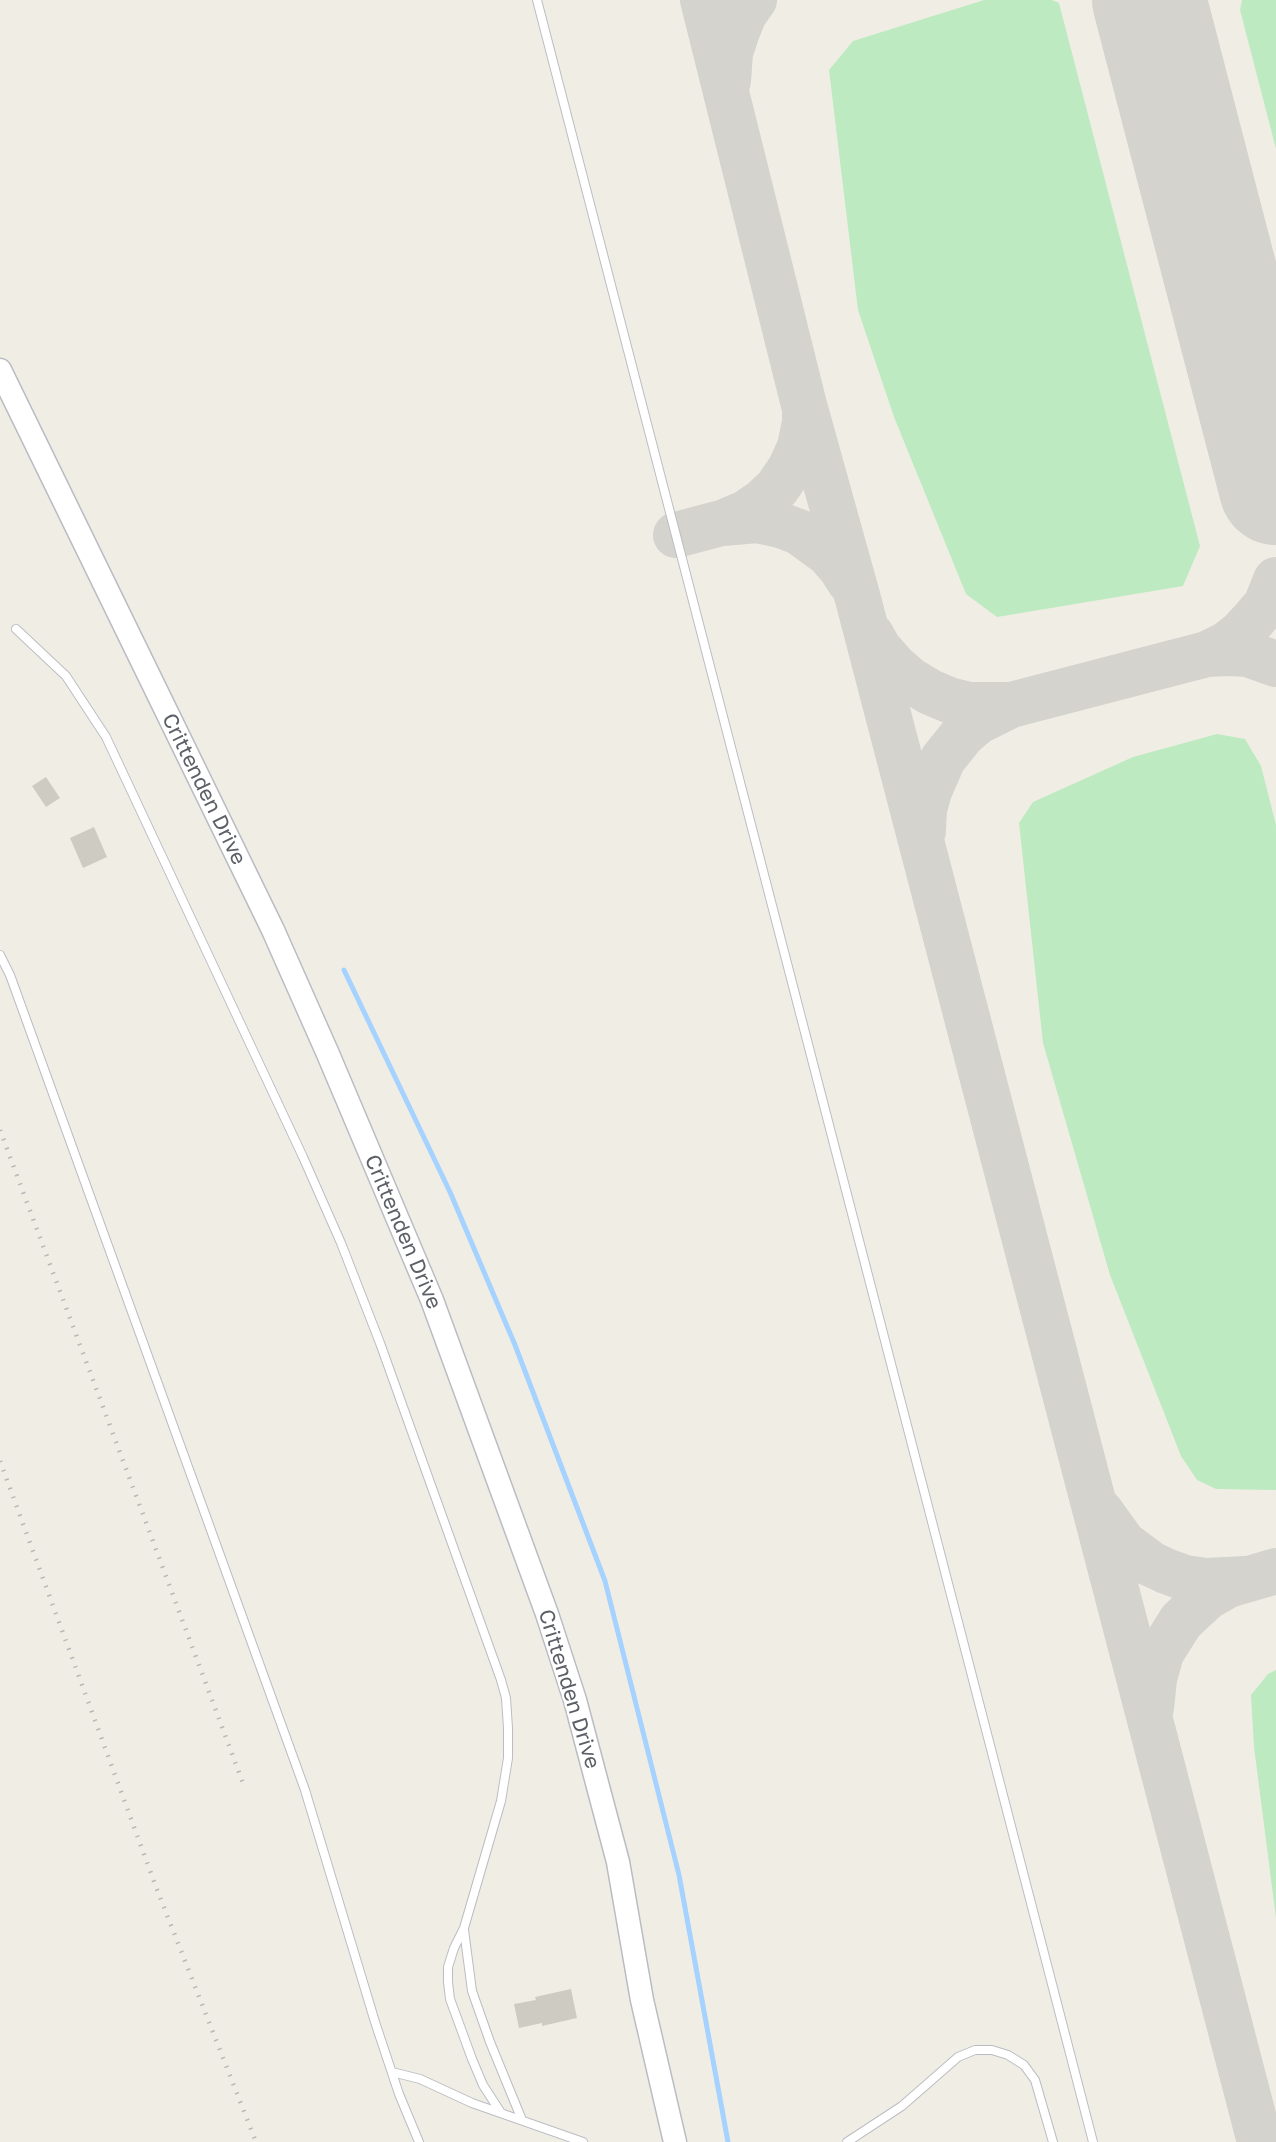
<!DOCTYPE html>
<style>
body{margin:0}
canvas{display:block;background:#f0eee4}
</style>
<canvas width="1276" height="2142"></canvas>
<script>
const ctx = document.querySelector('canvas').getContext('2d');
ctx.lineJoin = 'round';
function fillPath(path, color) {
  ctx.fillStyle = color;
  ctx.fill(path, 'evenodd');
}
function shape(rows) {
  const path = new Path2D();
  for (const r of rows) {
    path.moveTo(r[0], r[1]);
    for (let i = 2; i < r.length; i += 2) path.lineTo(r[i], r[i + 1]);
  }
  return path;
}
function trace(path, color, width, dash) {
  ctx.strokeStyle = color;
  ctx.lineWidth = width;
  ctx.lineCap = dash ? 'butt' : 'round';
  ctx.setLineDash(dash || []);
  ctx.stroke(path);
}
function write(font, color, halo, rows, align = 'center') {
  ctx.font = font + ' "Golos Text",sans-serif';
  ctx.lineWidth = 4.5;
  ctx.setLineDash([]);
  ctx.textBaseline = 'middle';
  ctx.strokeStyle = halo;
  ctx.fillStyle = color;
  for (const [text, x, y, turn = 0] of rows) {
    ctx.save();
    ctx.translate(x, y);
    ctx.rotate((+turn || 0) * Math.PI / 180);
    ctx.textAlign = isNaN(turn) ? turn : align;
    if (halo) ctx.strokeText(text, 0, 0);
    ctx.fillText(text, 0, 0);
    ctx.restore();
  }
}
fillPath(shape([
 [984,0,1052,0,1059,3,1200,546,1183,586,997,617,966,594,894,417,858,310,829,70,853,41],
 [1242,0,1276,0,1276,149,1240,10],
 [1217,734,1245,739,1261,766,1276,825,1276,1490,1216,1489,1197,1480,1181,1456,1110,1275,1043,1043,1019,823,1033,802,1133,757],
 [1276,1670,1276,1918,1254,1747,1251,1695,1268,1674]
]), '#bdeac1');
trace(shape([
 [344,970,450,1192,515,1345,605,1581,679,1875,728,2142]
]), '#a5d2ff', 5);
trace(shape([
 [703,0,804,405,858,599,1260,2142],
 [1155,0,1232,253,1276,368],
 [728,81,730,53,736,34,744,14,754,0],
 [723,523,757,520,780,525,799,532,829,554,841,568,850,582],
 [676,535,725,522,746,513,762,502,777,488,790,469,800,447,805,422,805,412],
 [871,635,879,649,894,666,910,680,930,692,949,700,970,705,1011,705,977,722,963,734,943,759,929,791,924,809,923,831],
 [1207,654,1227,653,1248,654,1276,664],
 [1011,705,1207,654,1227,644,1241,633,1253,620,1266,605,1276,580],
 [1100,1511,1124,1544,1151,1564,1166,1571,1185,1578,1206,1581,1245,1579],
 [1151,1708,1154,1679,1161,1653,1181,1621,1207,1597,1228,1585,1276,1571]
]), '#d4d3ce', 46);
trace(shape([
 [1149,0,1276,488]
]), '#d4d3ce', 114);
fillPath(shape([
 [46,777,60,798,46,807,32,786],
 [94,827,107,857,83,868,70,838],
 [571,1989,577,2018,542,2026,542,2023,519,2028,514,2004,536,2000,535,1997]
]), '#cdcbc2');
const lane = shape([
 [537,0,1093,2142],
 [16,629,66,676,106,737,303,1157,341,1243,380,1343,501,1680,506,1698,508,1728,508,1758,501,1801,464,1928,454,1948,448,1967,448,1982,450,1999,472,2059,483,2085,501,2113],
 [0,955,10,975,305,1790,375,2022,399,2094,419,2142],
 [464,1930,472,1991,490,2042,522,2120],
 [392,2072,420,2079,472,2103,583,2142],
 [847,2142,902,2106,958,2057,975,2050,992,2050,1008,2055,1024,2065,1035,2080,1053,2142]
]);
const secondary = shape([
 [0,370,273,930,328,1054,432,1300,547,1614,575,1700,618,1862,642,2000,675,2142]
]);
trace(lane, '#bbbdc4', 10);
trace(secondary, '#b9bcc3', 25);
trace(lane, '#fff', 8);
trace(secondary, '#fff', 22);
trace(shape([
 [0,1130,244,1786],
 [0,1461,156,1887,256,2142]
]), '#b7b8b9', 4.5, [1.5, 8]);
write('21px', '#5c5f66', '#fff', [
 ["Crittenden Drive",204,789,64],
 ["Crittenden Drive",403,1232,67],
 ["Crittenden Drive",569,1689,73]
]);
</script>
